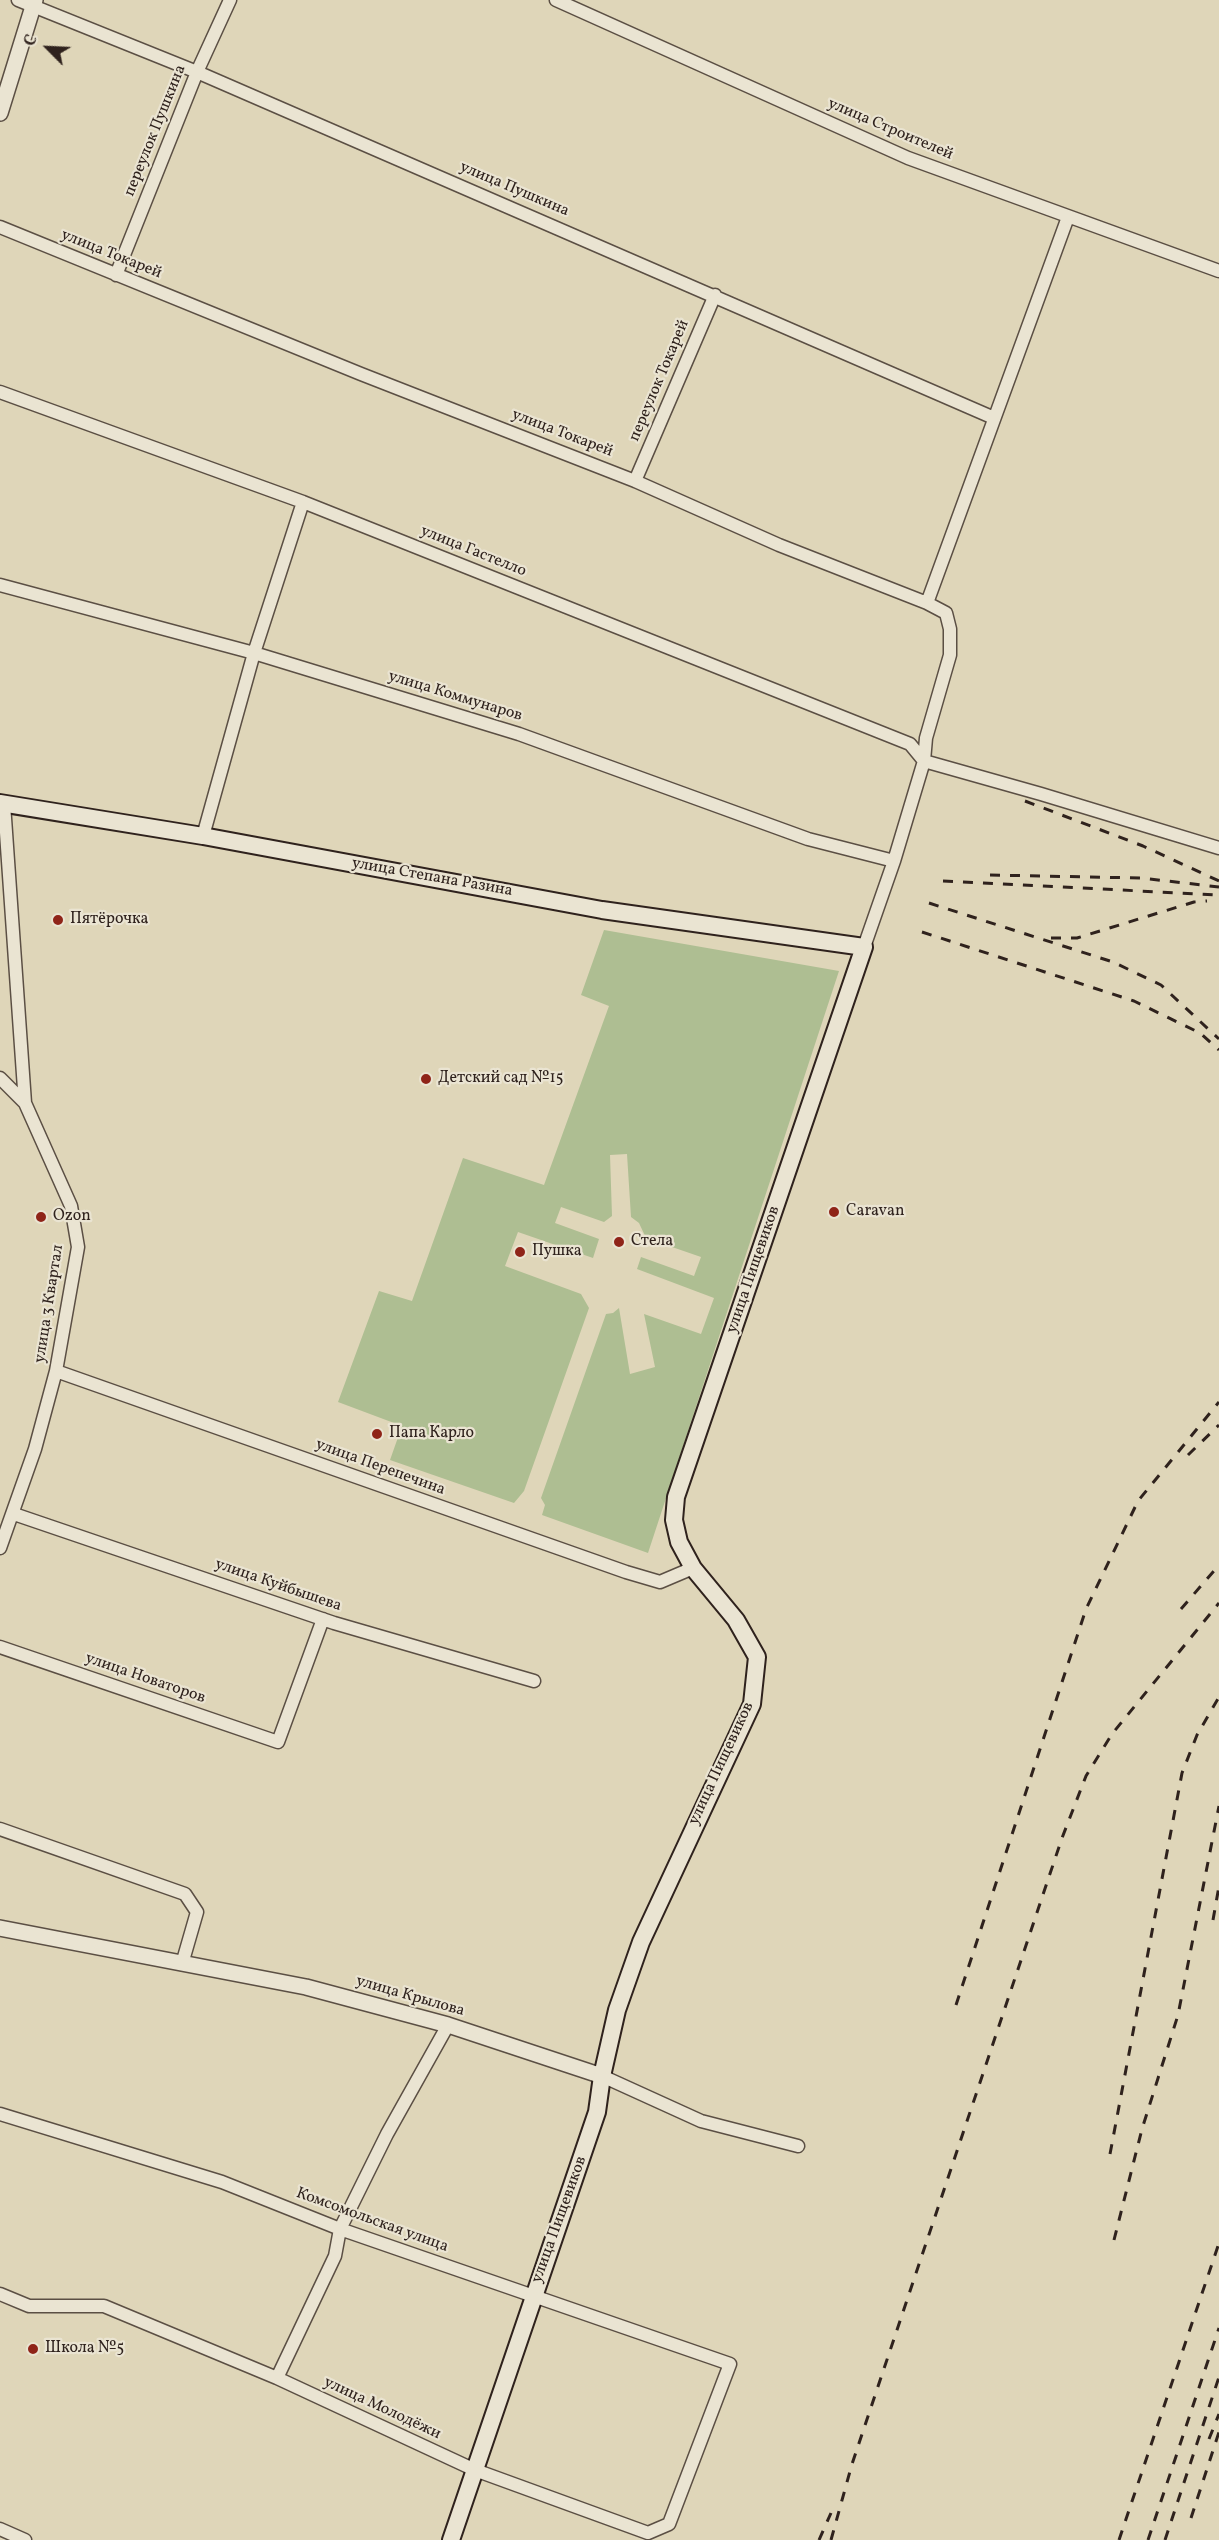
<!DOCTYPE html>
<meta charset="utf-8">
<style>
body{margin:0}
#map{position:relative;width:1219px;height:2540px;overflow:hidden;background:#dfd6b9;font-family:Vollkorn,serif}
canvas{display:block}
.north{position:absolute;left:18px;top:18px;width:60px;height:60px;-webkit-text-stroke:4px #eae4d2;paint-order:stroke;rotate:294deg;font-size:16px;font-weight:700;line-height:24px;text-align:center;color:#2f221d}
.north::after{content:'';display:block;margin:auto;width:21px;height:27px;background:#2f221d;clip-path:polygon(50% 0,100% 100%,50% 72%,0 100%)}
</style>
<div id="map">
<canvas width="1219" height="2540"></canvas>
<div class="north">С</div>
</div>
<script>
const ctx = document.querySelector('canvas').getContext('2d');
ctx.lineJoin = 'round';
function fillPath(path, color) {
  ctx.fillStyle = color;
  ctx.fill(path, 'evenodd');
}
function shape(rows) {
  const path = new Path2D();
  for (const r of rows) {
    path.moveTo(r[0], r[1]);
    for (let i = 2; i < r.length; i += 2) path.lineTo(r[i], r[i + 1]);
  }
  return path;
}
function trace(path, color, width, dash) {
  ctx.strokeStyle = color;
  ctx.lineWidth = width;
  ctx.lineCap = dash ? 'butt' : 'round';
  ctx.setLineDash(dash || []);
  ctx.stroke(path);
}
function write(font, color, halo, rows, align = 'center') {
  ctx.font = font + ' Vollkorn,serif';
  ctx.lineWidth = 4.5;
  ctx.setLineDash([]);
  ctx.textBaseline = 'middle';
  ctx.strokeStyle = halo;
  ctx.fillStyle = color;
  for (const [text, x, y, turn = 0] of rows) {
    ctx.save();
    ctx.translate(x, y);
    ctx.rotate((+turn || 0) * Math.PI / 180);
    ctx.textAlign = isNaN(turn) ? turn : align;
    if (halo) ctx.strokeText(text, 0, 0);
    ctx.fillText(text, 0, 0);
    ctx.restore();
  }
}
fillPath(shape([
 [604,930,839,971,648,1553,542,1515,545,1505,541,1498,606,1314,613,1313,619,1308,630,1374,655,1367,644,1314,701,1334,714,1298,637,1269,641,1257,694,1276,701,1257,646,1238,639,1223,631,1217,627,1154,610,1155,612,1216,604,1222,561,1207,555,1223,599,1239,593,1258,518,1232,505,1266,581,1294,589,1308,524,1491,514,1503,390,1460,402,1426,338,1402,379,1291,412,1301,463,1158,544,1185,609,1006,581,995]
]), '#aebe92');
const minor = shape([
 [18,0,197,72,994,418],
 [556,0,908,158,1219,271],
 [0,227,361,374,635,481,779,545,927,603,1068,217],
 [116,275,197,72,230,0],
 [0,392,303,502,910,744,924,761],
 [635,481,715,295],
 [0,585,254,653,519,734,808,839,894,861],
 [924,761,1041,794,1219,848],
 [203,836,254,653,303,502],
 [864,947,894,861,924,761,926,738,950,655,950,629,946,613,927,603],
 [0,1078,25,1103],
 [56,1371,626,1572,660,1582,693,1568],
 [14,1514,334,1623,534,1681],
 [0,1548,35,1449,56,1371,78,1247,71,1206,25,1103,4,804],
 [0,1647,278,1742,323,1619],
 [0,1829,185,1894,197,1912,182,1964],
 [602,2076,701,2121,798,2146],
 [0,2114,222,2182,340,2229,730,2364,669,2524,648,2533,475,2470,277,2378,104,2306,29,2306,0,2294],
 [277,2378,335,2256,340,2229,387,2134,448,2025],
 [0,2529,25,2540]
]);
const tertiary = shape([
 [0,113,35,0],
 [0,1928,306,1987,448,2025,602,2076]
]);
const secondary = shape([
 [0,803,203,836,602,910,864,947,676,1497,674,1520,679,1542,693,1568,736,1620,757,1657,752,1704,641,1942,617,2010,602,2076,597,2112,451,2540]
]);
trace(minor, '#5b4f44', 15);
trace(tertiary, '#5b4f44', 18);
trace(secondary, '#2f221d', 20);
trace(minor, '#eae4d2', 12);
trace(tertiary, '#eae4d2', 15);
trace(secondary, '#eae4d2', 16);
trace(shape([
 [1025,801,1143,846,1219,881],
 [990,875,1141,878,1219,887],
 [943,881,1219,895],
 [929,903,1113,962,1161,985,1219,1039],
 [922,932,1134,1001,1200,1033,1219,1050],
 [1051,938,1077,938,1194,902,1207,901],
 [1188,1455,1219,1425],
 [1181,1609,1219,1565],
 [1213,1920,1219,1886],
 [956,2005,1086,1609,1138,1501,1219,1402],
 [1110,2154,1182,1773,1197,1735,1219,1697],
 [1114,2240,1142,2129,1178,2015,1219,1806],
 [1209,2439,1219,2414],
 [1191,2518,1219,2432],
 [819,2540,831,2513],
 [831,2540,852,2464,1062,1838,1086,1776,1112,1734,1219,1603],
 [1119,2540,1219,2243],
 [1148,2540,1219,2328],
 [1165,2540,1219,2377]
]), '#2f221d', 3, [10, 10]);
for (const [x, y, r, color] of [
 [58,920,6,"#8f2418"],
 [426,1079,6,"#8f2418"],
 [834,1212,6,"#8f2418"],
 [41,1217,6,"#8f2418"],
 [619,1242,6,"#8f2418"],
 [520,1252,6,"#8f2418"],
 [377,1434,6,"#8f2418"],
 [33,2349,6,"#8f2418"]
]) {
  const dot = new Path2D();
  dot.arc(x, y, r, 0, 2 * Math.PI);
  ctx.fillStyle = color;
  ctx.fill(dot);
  trace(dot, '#eae4d2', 2);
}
write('16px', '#2f221d', '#eae4d2', [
 ["улица Строителей",890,130,23],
 ["переулок Пушкина",156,131,-68],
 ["улица Пушкина",514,190,23],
 ["улица Токарей",111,255,22],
 ["переулок Токарей",660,381,-67],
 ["улица Токарей",562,434,21],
 ["улица Гастелло",473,552,22],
 ["улица Коммунаров",455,697,17],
 ["улица Степана Разина",432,878,10],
 ["улица Пищевиков",754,1270,-71],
 ["улица 3 Квартал",50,1304,-81],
 ["улица Перепечина",380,1468,20],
 ["улица Куйбышева",278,1586,19],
 ["улица Новаторов",145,1679,19],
 ["улица Пищевиков",722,1764,-65],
 ["улица Крылова",410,1997,16],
 ["улица Пищевиков",560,2220,-70],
 ["Комсомольская улица",372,2221,20],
 ["улица Молодёжи",382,2409,25]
]);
write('16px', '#2f221d', '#eae4d2', [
 ["Пятёрочка",70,920],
 ["Детский сад №15",438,1079],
 ["Caravan",846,1212],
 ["Ozon",53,1217],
 ["Стела",631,1242],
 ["Пушка",532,1252],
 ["Папа Карло",389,1434],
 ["Школа №5",45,2349]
], 'left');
</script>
